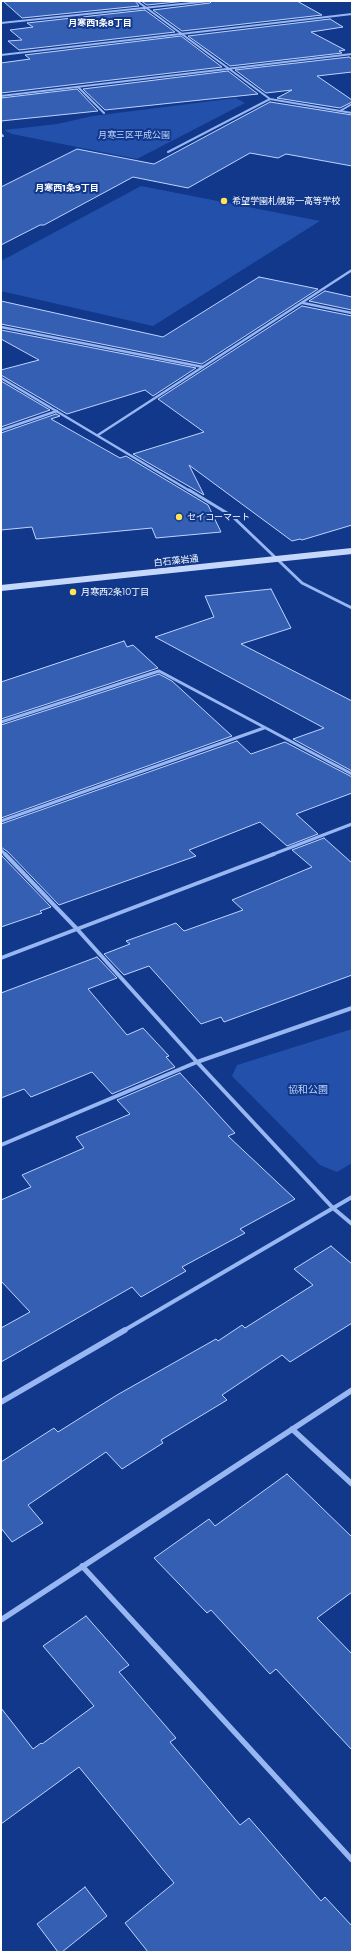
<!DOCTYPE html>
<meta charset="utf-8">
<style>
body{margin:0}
#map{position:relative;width:353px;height:1953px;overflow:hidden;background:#11388b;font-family:Montserrat,sans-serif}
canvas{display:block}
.frame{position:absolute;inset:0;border:2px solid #fff;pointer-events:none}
</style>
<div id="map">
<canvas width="353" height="1953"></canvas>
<div class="frame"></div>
</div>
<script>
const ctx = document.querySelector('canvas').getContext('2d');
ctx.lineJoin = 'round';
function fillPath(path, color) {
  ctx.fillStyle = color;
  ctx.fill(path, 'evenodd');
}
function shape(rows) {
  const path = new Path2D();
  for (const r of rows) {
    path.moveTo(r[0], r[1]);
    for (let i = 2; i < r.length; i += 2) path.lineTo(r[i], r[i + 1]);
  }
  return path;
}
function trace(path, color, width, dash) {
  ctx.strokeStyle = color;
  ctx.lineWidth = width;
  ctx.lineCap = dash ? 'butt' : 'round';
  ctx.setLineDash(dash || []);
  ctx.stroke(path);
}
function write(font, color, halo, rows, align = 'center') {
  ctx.font = font + ' Montserrat,"Noto Sans JP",sans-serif';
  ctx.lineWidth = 4;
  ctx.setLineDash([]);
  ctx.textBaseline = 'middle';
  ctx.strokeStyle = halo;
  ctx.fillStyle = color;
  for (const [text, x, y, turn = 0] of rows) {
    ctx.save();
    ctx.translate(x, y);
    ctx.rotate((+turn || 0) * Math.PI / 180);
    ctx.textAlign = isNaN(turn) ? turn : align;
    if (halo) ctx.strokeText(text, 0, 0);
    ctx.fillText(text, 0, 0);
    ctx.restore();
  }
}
fillPath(shape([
 [236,98,245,103,137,159,12,134,4,130,57,124,93,116],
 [141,186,320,221,153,326,1,291,1,261],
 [352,1029,352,1163,337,1172,320,1165,232,1076,237,1065]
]), '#2250ab');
const building = shape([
 [3,1,135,1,139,6,22,18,3,1],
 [141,1,186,1,147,5,141,1],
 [212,1,297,1,322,15,182,31,153,10,210,3,212,1],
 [145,10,175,32,19,50,8,41,22,40,10,30,33,27,27,23,145,10],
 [330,19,343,27,311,32,345,50,339,51,342,53,230,66,188,36,330,19],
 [181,36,222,67,1,93,1,63,30,59,25,55,181,36],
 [349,57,352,59,352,72,317,76,352,100,352,102,340,108,277,98,292,90,266,93,235,70,349,57],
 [228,71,258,94,105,110,83,89,228,71],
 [77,89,98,111,1,121,1,98,77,89],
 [270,102,352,115,352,166,286,154,278,158,250,153,188,188,133,177,44,225,40,225,1,245,1,187,77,149,154,164,270,102],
 [259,277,318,289,202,364,1,324,1,301,163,337,259,277],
 [325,291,352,297,352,310,309,301,325,291],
 [302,306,352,316,352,525,302,540,300,539,292,541,189,465,204,495,133,454,204,432,158,399,302,306],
 [1,330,196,368,153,396,145,390,67,414,1,375,1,370,39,360,1,339,1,330],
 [1,381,50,410,1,427,1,381],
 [56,414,60,416,51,419,120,458,126,456,208,505,221,532,156,538,152,528,36,539,32,527,1,530,1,433,56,414],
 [271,589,291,628,241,644,352,701,352,771,293,739,324,728,155,637,214,617,205,596,271,589],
 [124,641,127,647,133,645,158,668,1,719,1,682,124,641],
 [159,674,172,681,232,736,1,818,1,725,159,674],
 [237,741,251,754,285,742,352,777,352,793,296,814,318,834,287,846,260,822,189,850,196,856,59,905,8,852,1,847,1,824,237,741],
 [324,838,352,863,352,975,224,1022,221,1017,201,1024,149,966,124,975,104,954,130,944,126,941,176,923,184,931,243,910,232,900,312,867,292,850,324,838],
 [1,854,2,856,51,907,40,911,42,913,1,927,1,854],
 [97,957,117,978,88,989,127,1035,143,1028,169,1056,166,1057,175,1067,112,1094,92,1072,31,1097,24,1089,1,1098,1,993,97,957],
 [180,1073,235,1133,228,1136,295,1199,240,1229,245,1233,182,1267,186,1271,141,1297,132,1287,1,1362,1,1328,30,1312,1,1281,1,1200,31,1187,22,1175,84,1148,76,1137,130,1114,117,1100,180,1073],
 [331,1246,352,1264,352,1323,290,1362,282,1355,222,1395,227,1400,161,1440,163,1443,122,1469,106,1452,28,1505,43,1523,12,1542,1,1528,1,1462,54,1428,58,1432,117,1395,216,1339,218,1341,242,1325,245,1328,313,1285,294,1269,331,1246],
 [287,1474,352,1537,352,1592,317,1618,352,1654,352,1750,276,1669,270,1674,211,1610,207,1613,154,1558,209,1519,215,1526,287,1474],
 [86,1616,129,1665,119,1672,176,1738,170,1742,240,1825,249,1818,321,1901,325,1897,352,1926,352,1952,148,1952,125,1923,174,1883,79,1767,1,1824,1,1708,33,1749,41,1743,42,1744,94,1706,43,1646,86,1616],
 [85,1887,107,1916,62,1952,58,1952,37,1924,85,1887]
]);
fillPath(building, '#345fb3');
trace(building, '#bed3fd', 1);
trace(shape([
 [137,1,270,99,352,113],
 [1,23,210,1],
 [1,55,352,14],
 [78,87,104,113],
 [1,96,352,54],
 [340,111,352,104],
 [1,134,3,136,1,136],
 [168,152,270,99]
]), '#97b6f2', 2);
trace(shape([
 [303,303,352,313],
 [1,327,203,367],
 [1,378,190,491],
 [1,430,57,411],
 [98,435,352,270]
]), '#97b6f2', 2.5);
trace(shape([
 [189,490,232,516,302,583,352,608],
 [1,722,159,671,352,774],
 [1,821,264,728],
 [1,850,6,855],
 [271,855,352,824]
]), '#97b6f2', 3);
trace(shape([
 [5,854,77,929,197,1062,333,1208,352,1224],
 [1,958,274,854],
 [1,1145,197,1062,352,1008],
 [123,1331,352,1197]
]), '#97b6f2', 4);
trace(shape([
 [1,1402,125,1330],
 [292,1429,352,1484],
 [82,1566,352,1860],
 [1,1620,352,1390]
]), '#97b6f2', 5.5);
trace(shape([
 [1,588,352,551]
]), '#c6d7fc', 6);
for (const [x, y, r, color] of [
 [224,201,4,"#ffe258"],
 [179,517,4,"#ffe258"],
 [73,592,4,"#ffe258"]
]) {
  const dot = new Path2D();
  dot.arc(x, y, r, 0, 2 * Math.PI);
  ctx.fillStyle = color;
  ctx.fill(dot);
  trace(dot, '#11388b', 1.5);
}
write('bold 9px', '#fff', '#11388b', [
 ["月寒西1条8丁目",100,23],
 ["月寒西1条9丁目",67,188]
]);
write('9px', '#bed3fd', '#11388b', [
 ["月寒三区平成公園",134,135]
]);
write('9px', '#fff', '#11388b', [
 ["希望学園札幌第一高等学校",232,201],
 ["セイコーマート",187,517],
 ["月寒西2条10丁目",81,592]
], 'left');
write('9px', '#fff', '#11388b', [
 ["白石藻岩通",176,561,-6]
]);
write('10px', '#bed3fd', '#11388b', [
 ["協和公園",308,1090]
]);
</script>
